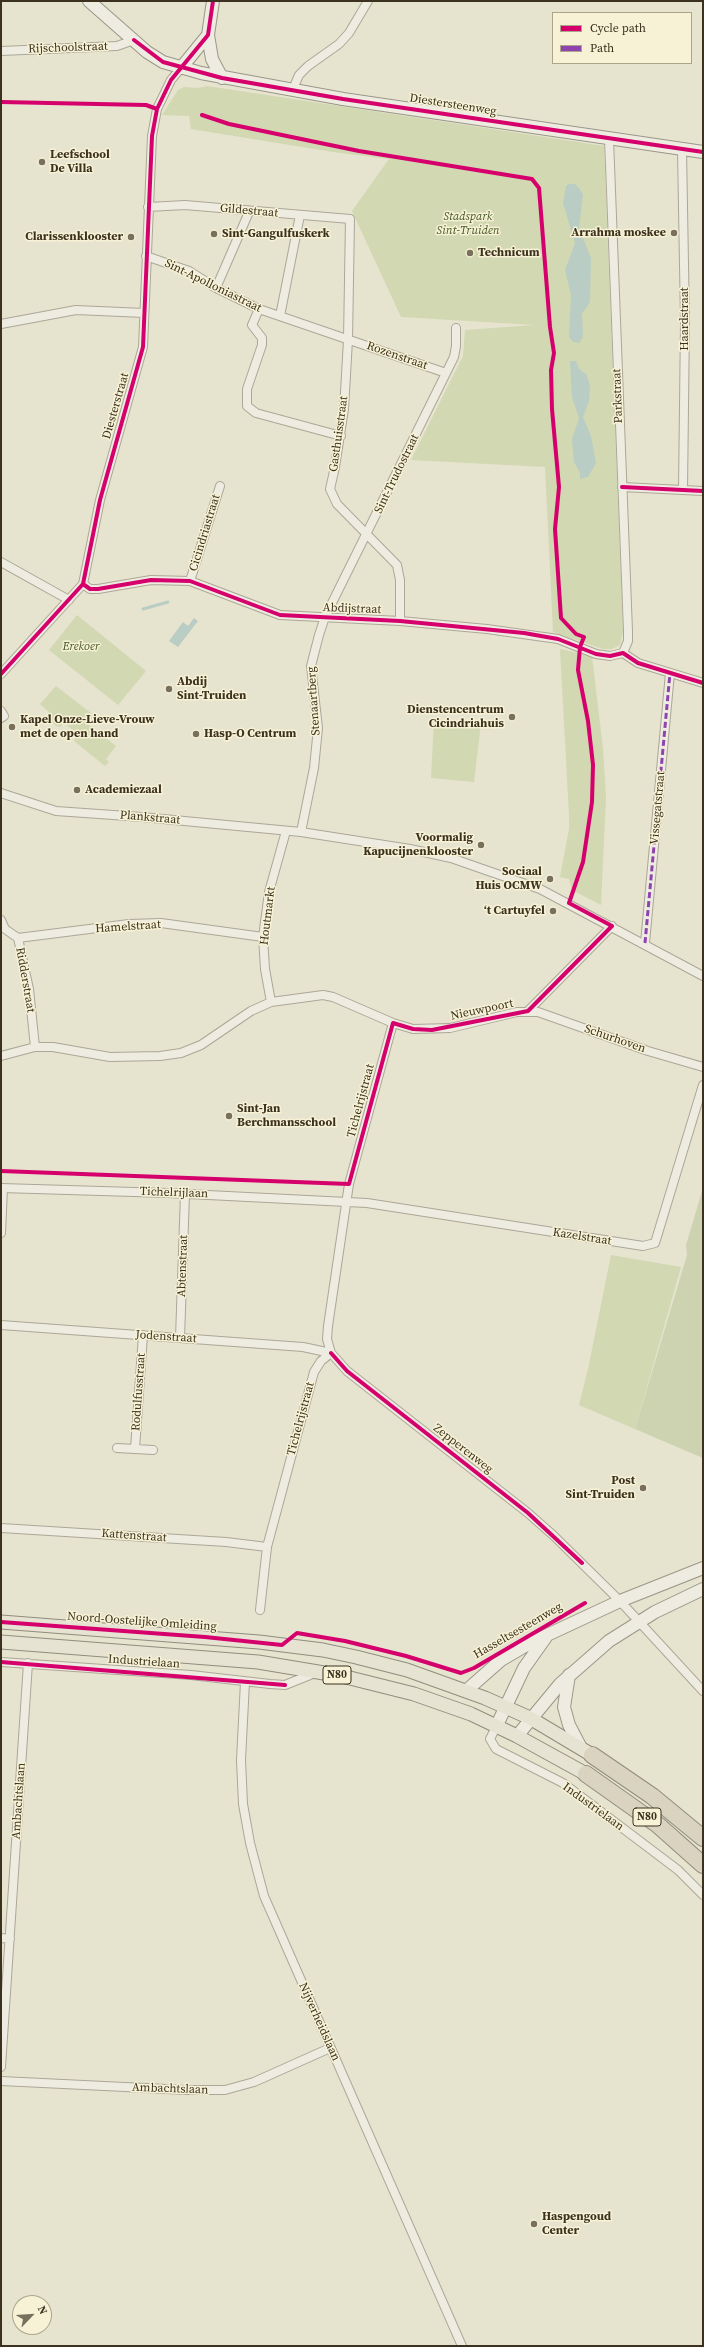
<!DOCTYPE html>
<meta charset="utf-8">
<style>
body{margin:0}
#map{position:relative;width:704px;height:2347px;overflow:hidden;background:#e6e3cf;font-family:"Source Serif 4",serif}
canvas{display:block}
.frame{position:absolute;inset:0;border:2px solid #3c311e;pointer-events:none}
.legend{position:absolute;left:552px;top:12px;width:140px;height:52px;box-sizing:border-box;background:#f7f2d5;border:1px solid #aca58c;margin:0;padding:5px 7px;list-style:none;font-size:12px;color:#3c311e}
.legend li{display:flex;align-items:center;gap:8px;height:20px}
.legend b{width:20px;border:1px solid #aca58c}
.north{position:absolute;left:12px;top:2295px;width:40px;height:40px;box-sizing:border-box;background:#f7f2d5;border:1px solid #aca58c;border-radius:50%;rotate:65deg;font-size:11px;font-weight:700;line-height:16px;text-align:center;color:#3c311e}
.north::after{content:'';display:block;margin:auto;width:14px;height:18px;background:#786f5c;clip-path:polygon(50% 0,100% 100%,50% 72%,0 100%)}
</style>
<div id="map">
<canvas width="704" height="2347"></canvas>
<div class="frame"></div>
<ul class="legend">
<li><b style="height:5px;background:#d6006c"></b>Cycle path</li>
<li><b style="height:5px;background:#8e44ad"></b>Path</li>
</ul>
<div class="north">N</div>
</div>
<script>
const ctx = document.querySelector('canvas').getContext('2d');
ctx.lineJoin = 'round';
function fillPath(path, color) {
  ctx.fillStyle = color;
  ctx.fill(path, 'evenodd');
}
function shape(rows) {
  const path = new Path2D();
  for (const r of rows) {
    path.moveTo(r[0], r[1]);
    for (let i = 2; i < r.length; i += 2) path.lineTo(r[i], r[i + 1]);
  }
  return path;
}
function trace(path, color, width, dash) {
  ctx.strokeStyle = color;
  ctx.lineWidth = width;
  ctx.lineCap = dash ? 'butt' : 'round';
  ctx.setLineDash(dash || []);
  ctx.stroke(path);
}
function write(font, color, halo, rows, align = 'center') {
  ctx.font = font + ' "Source Serif 4",serif';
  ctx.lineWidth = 3;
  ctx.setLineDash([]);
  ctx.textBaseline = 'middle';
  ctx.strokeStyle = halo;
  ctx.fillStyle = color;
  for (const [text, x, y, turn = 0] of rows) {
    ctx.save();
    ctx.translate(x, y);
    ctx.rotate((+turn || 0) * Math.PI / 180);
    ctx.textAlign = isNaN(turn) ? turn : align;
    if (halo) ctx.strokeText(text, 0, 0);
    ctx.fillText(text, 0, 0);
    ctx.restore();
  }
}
fillPath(shape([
 [207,86,604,146,623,632,620,645,612,649,603,649,553,632,545,467,411,460,463,356,465,330,535,325,401,317,352,211,389,159,333,152,191,129,189,116,162,115,178,90,184,87,198,88],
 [77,615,146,671,118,705,49,650],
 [560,649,592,656,603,749,606,797,601,905,572,890,569,879,560,877,569,829,569,815],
 [56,686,100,720,97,724,91,719,88,724,116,746,106,759,109,762,105,766,74,741,78,734,64,723,60,727,56,726,46,716,49,712,40,704],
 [434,721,481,723,474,782,431,778],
 [611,1255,681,1267,635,1429,579,1405,588,1369]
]), '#d2d8b1');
fillPath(shape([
 [703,1188,703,1458,635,1429,687,1255,686,1245]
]), '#cdd2b0');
fillPath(shape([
 [569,184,575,184,580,189,583,195,579,228,591,258,590,302,582,314,583,337,579,343,573,342,569,337,571,295,565,270,575,243,563,203,566,186],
 [570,361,576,361,579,369,587,375,590,386,589,401,583,417,591,436,596,463,588,477,580,479,580,473,574,462,572,439,579,418,572,397],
 [194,618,198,621,178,647,169,641,183,622,188,626]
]), '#bacdc4');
trace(shape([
 [143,609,168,602]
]), '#bacdc4', 3);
const street = shape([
 [1,51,117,46,134,40],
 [293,89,299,75,308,66,339,44,349,33,368,1],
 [609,139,628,631,628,641,623,653],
 [682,149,685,322,683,490],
 [148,207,185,205,350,219,348,340,344,409,335,467,330,489,337,504,397,565,400,580,400,621],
 [146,256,189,271,216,288,259,309,446,373],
 [216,288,249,212],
 [259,309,252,325,262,338,262,345,247,389,247,406,256,413,341,436],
 [280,316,300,215],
 [1,324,76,310,144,313],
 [622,487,703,491],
 [1,562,69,600],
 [190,581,220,486],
 [83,584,90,589,98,589,151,580,190,581,280,615,400,621,487,629,558,639,596,654,610,656,623,653],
 [623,653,638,663,703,683],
 [1,674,83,584,100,500,143,347,152,136,157,109,171,80,181,68],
 [1,711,4,716,1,718],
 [1,793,56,811,142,817,301,832,410,849,451,858,540,889,703,976],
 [301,832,314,768,318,728,311,666,319,635,325,617,454,357,456,346,456,328],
 [1,920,5,929,18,938,29,989,35,1047],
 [18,938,129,924,161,923,263,937],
 [645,943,670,673],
 [271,1002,265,969,263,937,269,892,286,831],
 [528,1011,612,926],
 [393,1023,349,1184,328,1326,327,1339,331,1353,347,1371,528,1513,554,1536,620,1601,703,1691],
 [1,1056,35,1047,53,1047,110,1057,160,1056,181,1053,201,1045,251,1011,271,1002,323,995,333,997,393,1023,413,1029,450,1028,517,1012,538,1012,648,1051,703,1067],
 [1,1188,168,1193,367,1203,643,1246,655,1243,703,1085],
 [1,1233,3,1188],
 [1,1325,303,1347,331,1353],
 [180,1338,185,1194],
 [117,1448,153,1450],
 [135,1449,143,1335],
 [1,1528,226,1542,267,1547],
 [260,1610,267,1547,314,1372,321,1361,331,1353],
 [1,1662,191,1675,270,1684,285,1685,315,1673],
 [245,1682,241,1760,243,1804,250,1843,264,1896,462,2346],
 [497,1725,490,1739,496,1749,563,1783,678,1870,703,1895],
 [1,1938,10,1939],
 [1,2067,28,1663],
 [1,2081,187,2090,225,2090,254,2082,330,2048]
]);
const secondary = shape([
 [89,1,147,52,163,62,201,73,343,99,703,152],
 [208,35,212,59,222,78],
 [181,68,208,35,213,1],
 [569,1675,564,1707,569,1725,580,1746],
 [467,1690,501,1660,530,1643,620,1601,703,1568],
 [497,1725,524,1668,546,1637],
 [517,1736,560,1684,609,1641,655,1612,703,1589]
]);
const primary = shape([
 [1,1622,259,1642,323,1650,356,1657,407,1670,485,1698,530,1718,592,1755],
 [1,1642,258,1662,342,1676,414,1694,471,1714,517,1736,586,1774]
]);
const highway = shape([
 [592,1755,652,1796,703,1838],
 [586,1774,658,1825,703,1865]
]);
trace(street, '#aca797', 10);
trace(secondary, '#9b9788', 14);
trace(primary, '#918d7e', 15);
trace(highway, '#918d7e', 18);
trace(street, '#eeece1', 8);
trace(secondary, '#eeece1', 12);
trace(primary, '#e6e3d2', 13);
trace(highway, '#dad3bf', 16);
trace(shape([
 [645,943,670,673]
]), '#8e44ad', 3, [6, 3]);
trace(shape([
 [134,40,163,62,222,78,343,99,703,152],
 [1,102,146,105,157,109],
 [622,487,703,491],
 [83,584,90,589,98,589,151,580,190,581,280,615,400,621,524,633,558,639,596,654,610,656,623,653,638,663,703,683],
 [1,674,83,584,100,500,143,347,152,136,157,109,171,80,208,35,213,1],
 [1,1171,349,1184,393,1023,413,1029,432,1030,528,1011,612,926,569,903,583,862,592,802,593,765,588,721,578,670,580,647,584,637,576,634,561,618,555,529,559,487,552,409,551,370,554,353,550,327,539,188,532,179,359,151,229,124,202,115],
 [331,1353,347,1371,528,1513,582,1563],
 [1,1622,205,1637,282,1645,297,1633,345,1641,406,1656,461,1673,474,1668,585,1603],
 [1,1662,285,1685]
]), '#d6006c', 4);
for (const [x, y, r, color] of [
 [42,162,4,"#786f5c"],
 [674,233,4,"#786f5c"],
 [214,234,4,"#786f5c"],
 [131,237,4,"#786f5c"],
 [470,253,4,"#786f5c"],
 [169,689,4,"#786f5c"],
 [512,717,4,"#786f5c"],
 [12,727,4,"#786f5c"],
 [196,734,4,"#786f5c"],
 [77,790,4,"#786f5c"],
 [481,845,4,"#786f5c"],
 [550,879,4,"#786f5c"],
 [553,911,4,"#786f5c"],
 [229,1116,4,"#786f5c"],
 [643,1488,4,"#786f5c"],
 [534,2224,4,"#786f5c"]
]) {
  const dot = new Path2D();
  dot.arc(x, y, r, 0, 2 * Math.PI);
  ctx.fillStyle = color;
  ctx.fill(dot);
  trace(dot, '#f7f2d5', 1.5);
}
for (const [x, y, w] of [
 [337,1675,28],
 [647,1817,28]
]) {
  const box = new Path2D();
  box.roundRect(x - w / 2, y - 9, w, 18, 3);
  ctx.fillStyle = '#f7f2d5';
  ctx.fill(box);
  trace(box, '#3c311e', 1);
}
write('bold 11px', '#3c311e', null, [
 ["N80",337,1675],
 ["N80",647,1817]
]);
write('12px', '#3c311e', '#f7f2d5', [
 ["Rijschoolstraat",68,48,-2],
 ["Diestersteenweg",453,105,9],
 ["Gildestraat",249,211,5],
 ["Sint-Apolloniastraat",213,286,26],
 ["Haardstraat",685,319,-90],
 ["Rozenstraat",397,356,19],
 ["Parkstraat",618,396,-92],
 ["Diesterstraat",116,406,-74],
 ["Gasthuisstraat",339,434,-82],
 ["Sint-Trudostraat",397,474,-64],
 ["Cicindriastraat",205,533,-73],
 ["Abdijstraat",352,609,2],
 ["Stenaartberg",314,701,-94],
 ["Vissegatstraat",658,808,-85],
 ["Plankstraat",150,818,5],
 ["Houtmarkt",268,916,-83],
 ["Hamelstraat",128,927,-4],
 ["Ridderstraat",25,980,80],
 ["Nieuwpoort",482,1010,-12],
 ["Schurhoven",615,1039,19],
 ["Tichelrijstraat",361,1101,-75],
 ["Tichelrijlaan",174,1193,2],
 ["Kazelstraat",582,1237,9],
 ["Abtenstraat",183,1266,-88],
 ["Jodenstraat",166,1337,4],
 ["Rodulfusstraat",139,1392,-86],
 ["Tichelrijstraat",301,1419,-75],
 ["Zepperenweg",463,1449,38],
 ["Kattenstraat",134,1536,4],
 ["Noord-Oostelijke Omleiding",142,1622,4],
 ["Hasseltsesteenweg",518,1631,-30],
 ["Industrielaan",144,1662,4],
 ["Ambachtslaan",19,1801,-86],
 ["Industrielaan",593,1807,36],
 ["Nijverheidslaan",319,2022,66],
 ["Ambachtslaan",170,2089,2]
]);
write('bold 12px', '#3c311e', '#f7f2d5', [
 ["Leefschool",50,155],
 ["De Villa",50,169],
 ["Arrahma moskee",666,233,"right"],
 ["Sint-Gangulfuskerk",222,234],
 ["Clarissenklooster",123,237,"right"],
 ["Technicum",478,253],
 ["Abdij",177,682],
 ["Sint-Truiden",177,696],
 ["Dienstencentrum",504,710,"right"],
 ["Cicindriahuis",504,724,"right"],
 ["Kapel Onze-Lieve-Vrouw",20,720],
 ["met de open hand",20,734],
 ["Hasp-O Centrum",204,734],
 ["Academiezaal",85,790],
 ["Voormalig",473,838,"right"],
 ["Kapucijnenklooster",473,852,"right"],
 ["Sociaal",542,872,"right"],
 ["Huis OCMW",542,886,"right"],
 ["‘t Cartuyfel",545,911,"right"],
 ["Sint-Jan",237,1109],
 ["Berchmansschool",237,1123],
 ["Post",635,1481,"right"],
 ["Sint-Truiden",635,1495,"right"],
 ["Haspengoud",542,2217],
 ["Center",542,2231]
], 'left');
write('italic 12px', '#455924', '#f7f2d5', [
 ["Stadspark",468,217],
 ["Sint-Truiden",468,231],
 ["Erekoer",81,647]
]);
</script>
